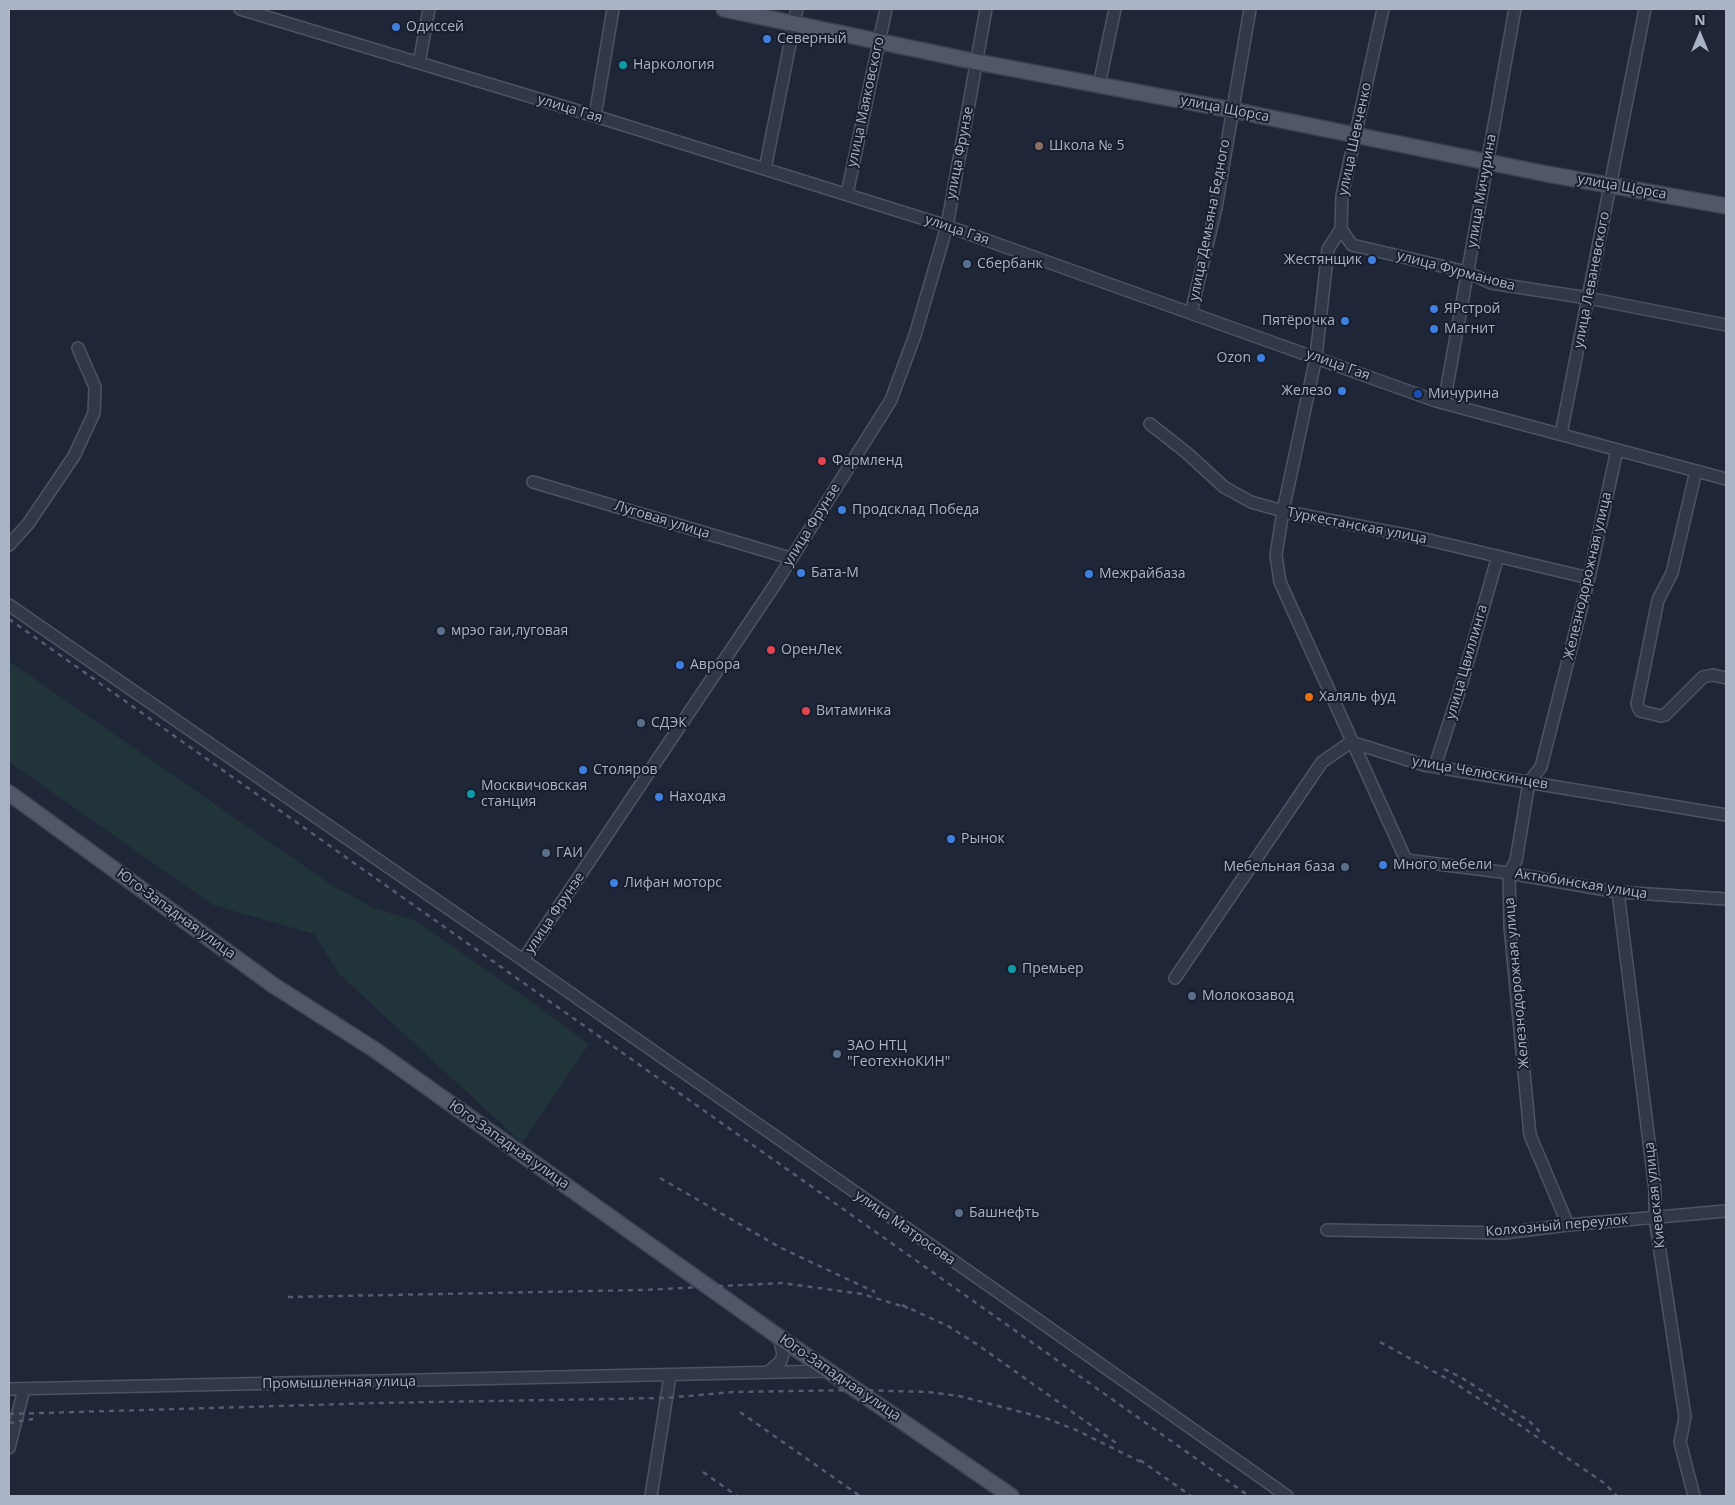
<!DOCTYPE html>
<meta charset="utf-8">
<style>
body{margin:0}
#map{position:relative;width:1735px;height:1505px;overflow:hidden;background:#1e2638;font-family:"Open Sans",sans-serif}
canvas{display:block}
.frame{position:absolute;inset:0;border:10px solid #abb3c6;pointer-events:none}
.north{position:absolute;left:1675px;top:10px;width:50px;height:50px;-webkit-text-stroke:4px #171e2d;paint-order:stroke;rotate:0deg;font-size:14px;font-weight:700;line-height:20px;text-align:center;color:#abb3c6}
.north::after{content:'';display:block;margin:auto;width:18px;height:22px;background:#abb3c6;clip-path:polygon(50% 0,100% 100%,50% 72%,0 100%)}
</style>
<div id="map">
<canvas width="1735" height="1505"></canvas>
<div class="frame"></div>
<div class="north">N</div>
</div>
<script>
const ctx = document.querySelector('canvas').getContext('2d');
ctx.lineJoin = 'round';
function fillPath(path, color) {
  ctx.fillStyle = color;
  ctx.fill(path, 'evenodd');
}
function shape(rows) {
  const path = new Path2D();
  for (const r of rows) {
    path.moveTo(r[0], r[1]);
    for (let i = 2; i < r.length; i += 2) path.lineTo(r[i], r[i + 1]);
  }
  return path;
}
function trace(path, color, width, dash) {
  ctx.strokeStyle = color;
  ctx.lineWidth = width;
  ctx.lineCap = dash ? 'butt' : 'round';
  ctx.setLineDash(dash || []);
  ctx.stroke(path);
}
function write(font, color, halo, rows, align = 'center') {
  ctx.font = font + ' "Open Sans",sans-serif';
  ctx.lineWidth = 4;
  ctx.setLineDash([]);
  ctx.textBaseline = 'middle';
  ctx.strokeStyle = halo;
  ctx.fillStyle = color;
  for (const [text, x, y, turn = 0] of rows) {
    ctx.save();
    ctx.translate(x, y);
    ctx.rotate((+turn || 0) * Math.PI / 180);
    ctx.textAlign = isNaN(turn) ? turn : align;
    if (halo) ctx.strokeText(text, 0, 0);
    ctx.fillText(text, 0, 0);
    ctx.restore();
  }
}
fillPath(shape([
 [9,661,330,884,373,908,414,920,511,987,589,1044,522,1143,339,974,314,934,213,905,9,762]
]), '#203439');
const minor = shape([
 [240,9,595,116,947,226,1436,401,1726,479],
 [1383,9,1342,196,1341,229,1328,249,1316,357,1283,511,1276,555,1280,582,1406,860,1509,873,1618,892,1726,899],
 [419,63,429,9],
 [1099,85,1115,9],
 [595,116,613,9],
 [765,169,797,9],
 [847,194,886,9],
 [1341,229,1352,245,1467,272,1491,283,1588,298,1726,325],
 [1191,313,1216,208,1250,9],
 [1444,403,1515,9],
 [1150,424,1187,453,1224,487,1251,502,1283,511,1412,536,1589,578],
 [1561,434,1645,9],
 [1696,471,1672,573,1658,600,1637,704,1640,711,1661,716,1665,715,1703,677,1713,675,1726,678],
 [533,482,790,558],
 [9,545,28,524,74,456,94,413,95,387,78,348],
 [9,605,523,960,1038,1320,1287,1496],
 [1435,766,1460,689,1498,556],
 [1618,892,1655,1190,1655,1218,1685,1417,1680,1442,1694,1496],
 [523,960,776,583,891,400,915,335,947,226,986,9],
 [1175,978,1322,762,1351,742,1424,765,1726,815],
 [1568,1225,1530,1135,1510,926,1509,873,1516,861,1529,782,1541,767,1589,578,1617,450],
 [1327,1230,1505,1233,1568,1225,1726,1211],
 [768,1372,781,1361,783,1354,779,1337],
 [9,1389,829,1371],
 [9,1448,24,1389],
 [651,1496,670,1376]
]);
const major = shape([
 [724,9,977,62,1232,110,1547,174,1726,206],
 [9,793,273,985,375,1050,779,1337,1011,1496]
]);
trace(minor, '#4c5364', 14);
trace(major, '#3b4252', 18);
trace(minor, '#313949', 11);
trace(major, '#4f5769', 15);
trace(shape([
 [9,619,1249,1496],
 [660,1178,781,1248,875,1292],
 [288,1297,641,1290,782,1283,862,1294,908,1308],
 [902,1305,948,1326,978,1345,1116,1443],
 [1380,1342,1453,1382,1515,1422,1604,1483,1617,1496],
 [1444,1369,1462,1378,1529,1421,1542,1434],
 [740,1412,860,1496],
 [9,1414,378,1403,665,1398,733,1392,857,1390,928,1392,959,1396,1048,1419,1076,1430,1145,1464],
 [9,1423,33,1419],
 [1140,1460,1191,1496],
 [703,1472,737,1496]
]), '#535c70', 2.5, [5, 5]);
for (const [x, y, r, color] of [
 [396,27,5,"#3f7fe0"],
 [767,39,5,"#3f7fe0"],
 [623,65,5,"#0f9aa8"],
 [1039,146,5,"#8d6e63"],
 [1372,260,5,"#3f7fe0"],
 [967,264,5,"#5c6f8a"],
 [1434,309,5,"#3f7fe0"],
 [1345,321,5,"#3f7fe0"],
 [1434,329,5,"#3f7fe0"],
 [1261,358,5,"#3f7fe0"],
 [1342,391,5,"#3f7fe0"],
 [1418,394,5,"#1a4fb4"],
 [822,461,5,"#e0444e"],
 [842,510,5,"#3f7fe0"],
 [801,573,5,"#3f7fe0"],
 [1089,574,5,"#3f7fe0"],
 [441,631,5,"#5c6f8a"],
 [771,650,5,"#e0444e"],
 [680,665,5,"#3f7fe0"],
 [1309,697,5,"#e8710a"],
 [806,711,5,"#e0444e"],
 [641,723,5,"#5c6f8a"],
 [583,770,5,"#3f7fe0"],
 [471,794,5,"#0f9aa8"],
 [659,797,5,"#3f7fe0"],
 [951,839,5,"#3f7fe0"],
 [546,853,5,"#5c6f8a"],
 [1383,865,5,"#3f7fe0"],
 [1345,867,5,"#5c6f8a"],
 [614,883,5,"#3f7fe0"],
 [1012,969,5,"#0f9aa8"],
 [1192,996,5,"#5c6f8a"],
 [837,1054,5,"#5c6f8a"],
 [959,1213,5,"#5c6f8a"]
]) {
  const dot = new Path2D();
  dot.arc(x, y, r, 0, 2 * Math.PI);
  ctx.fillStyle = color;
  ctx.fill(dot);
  trace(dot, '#171e2d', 2);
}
write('14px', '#abb3c6', '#171e2d', [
 ["Одиссей",406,27],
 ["Северный",777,39],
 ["Наркология",633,65],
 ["Школа № 5",1049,146],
 ["Жестянщик",1362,260,"right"],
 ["Сбербанк",977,264],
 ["ЯРстрой",1444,309],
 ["Пятёрочка",1335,321,"right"],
 ["Магнит",1444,329],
 ["Ozon",1251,358,"right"],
 ["Железо",1332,391,"right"],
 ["Мичурина",1428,394],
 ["Фармленд",832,461],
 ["Продсклад Победа",852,510],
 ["Бата-М",811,573],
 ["Межрайбаза",1099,574],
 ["мрэо гаи,луговая",451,631],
 ["ОренЛек",781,650],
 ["Аврора",690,665],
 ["Халяль фуд",1319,697],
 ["Витаминка",816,711],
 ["СДЭК",651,723],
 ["Столяров",593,770],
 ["Москвичовская",481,786],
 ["станция",481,802],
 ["Находка",669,797],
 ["Рынок",961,839],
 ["ГАИ",556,853],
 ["Много мебели",1393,865],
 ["Мебельная база",1335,867,"right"],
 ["Лифан моторс",624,883],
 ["Премьер",1022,969],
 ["Молокозавод",1202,996],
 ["ЗАО НТЦ",847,1046],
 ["\"ГеотехноКИН\"",847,1062],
 ["Башнефть",969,1213]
], 'left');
write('14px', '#abb3c6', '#171e2d', [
 ["улица Маяковского",866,102,-78],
 ["улица Гая",570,109,17],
 ["улица Щорса",1225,109,11],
 ["улица Шевченко",1355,139,-78],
 ["улица Фрунзе",960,153,-79],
 ["улица Щорса",1622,187,10],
 ["улица Мичурина",1482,191,-80],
 ["улица Демьяна Бедного",1210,220,-79],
 ["улица Гая",957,230,19],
 ["улица Фурманова",1456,271,15],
 ["улица Леваневского",1592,280,-79],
 ["улица Гая",1338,365,20],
 ["Луговая улица",662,520,17],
 ["улица Фрунзе",812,525,-58],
 ["Туркестанская улица",1357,526,11],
 ["Железнодорожная улица",1588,576,-77],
 ["улица Цвиллинга",1467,662,-74],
 ["улица Челюскинцев",1480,773,10],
 ["Актюбинская улица",1581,884,9],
 ["улица Фрунзе",555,913,-56],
 ["Юго-Западная улица",176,914,36],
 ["Железнодорожная улица",1517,983,-95],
 ["Юго-Западная улица",509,1145,35],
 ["Киевская улица",1655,1195,-96],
 ["Колхозный переулок",1557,1226,-5],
 ["улица Матросова",905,1228,35],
 ["Юго-Западная улица",840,1378,34],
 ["Промышленная улица",339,1383,-1]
]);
</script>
